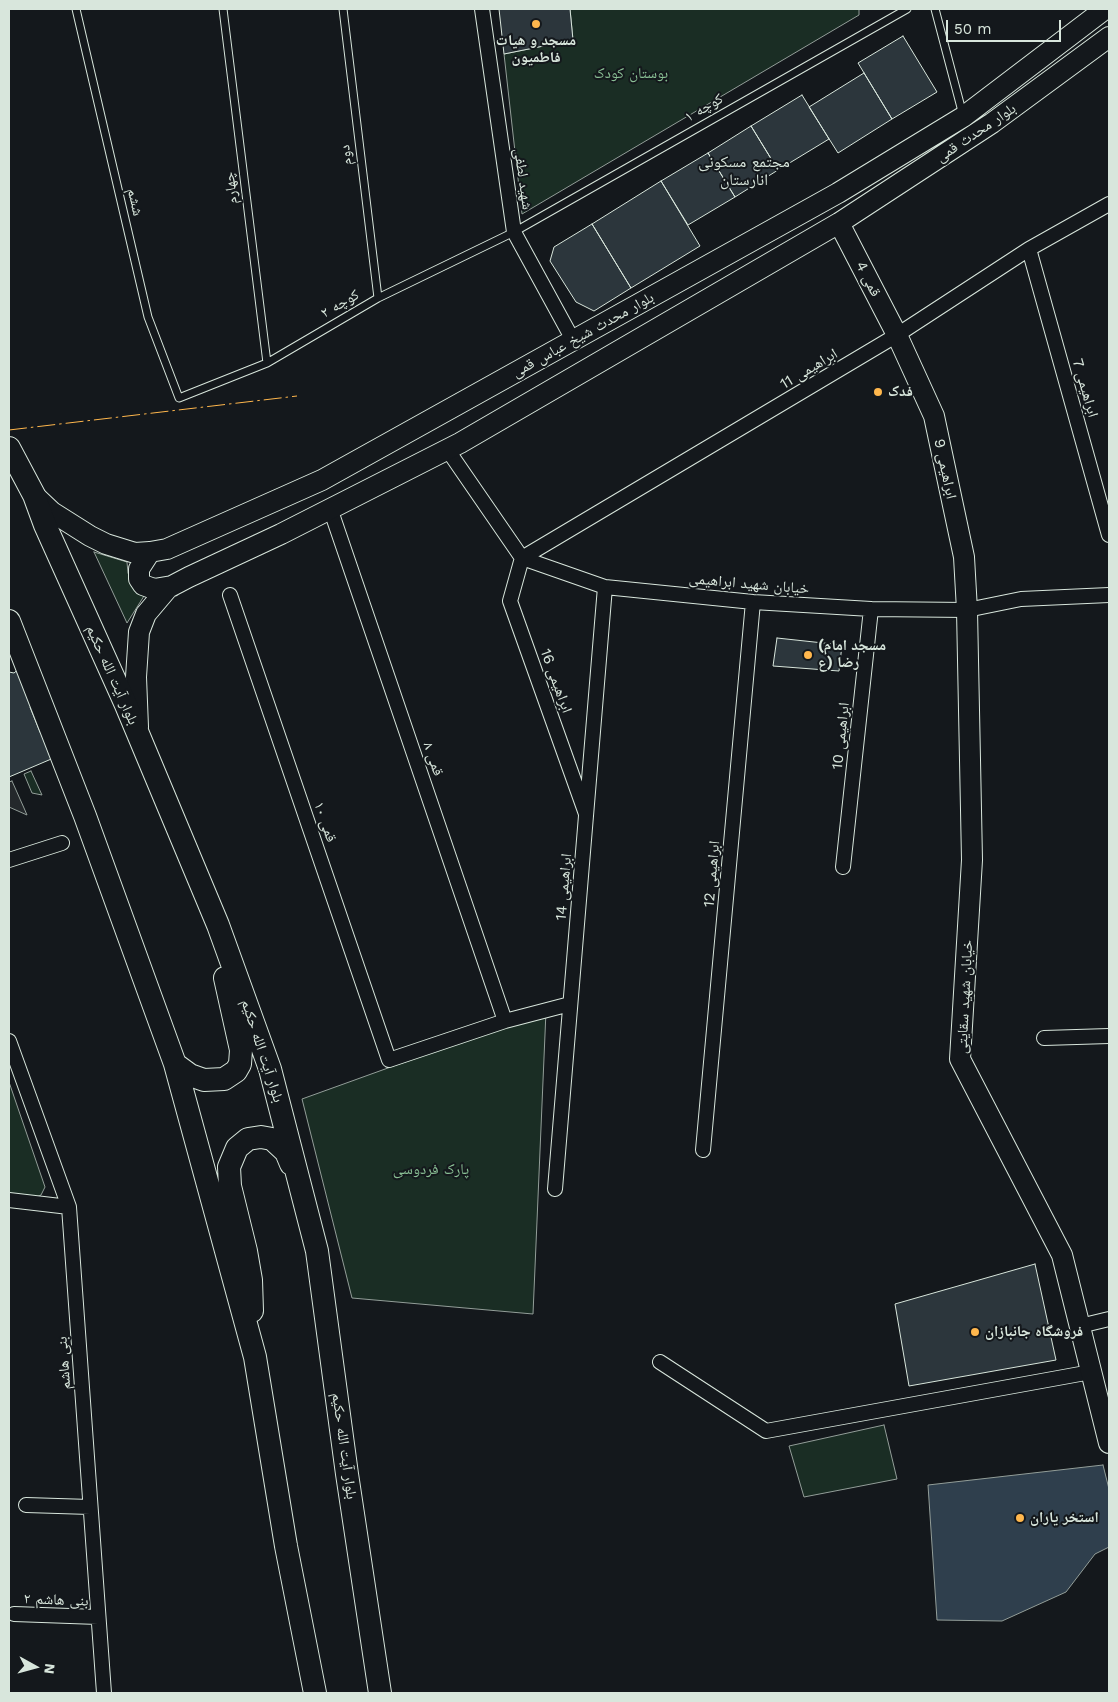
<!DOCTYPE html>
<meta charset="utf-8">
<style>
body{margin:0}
#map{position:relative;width:1118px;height:1702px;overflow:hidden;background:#14181c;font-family:"Work Sans",sans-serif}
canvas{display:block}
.frame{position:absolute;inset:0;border:10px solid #d8e6dc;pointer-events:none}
.north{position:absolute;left:10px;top:1642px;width:50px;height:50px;-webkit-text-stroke:4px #14181c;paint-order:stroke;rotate:97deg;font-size:14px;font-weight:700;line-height:20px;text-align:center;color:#d8e6dc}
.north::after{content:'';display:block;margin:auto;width:18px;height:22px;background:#d8e6dc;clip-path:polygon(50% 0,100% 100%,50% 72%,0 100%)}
.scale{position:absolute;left:946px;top:20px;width:115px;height:22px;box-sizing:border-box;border:2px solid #d8e6dc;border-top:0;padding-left:6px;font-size:15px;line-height:18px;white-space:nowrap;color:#d8e6dc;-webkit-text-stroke:4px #14181c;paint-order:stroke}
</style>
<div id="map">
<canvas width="1118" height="1702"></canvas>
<div class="frame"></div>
<div class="north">N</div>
<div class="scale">50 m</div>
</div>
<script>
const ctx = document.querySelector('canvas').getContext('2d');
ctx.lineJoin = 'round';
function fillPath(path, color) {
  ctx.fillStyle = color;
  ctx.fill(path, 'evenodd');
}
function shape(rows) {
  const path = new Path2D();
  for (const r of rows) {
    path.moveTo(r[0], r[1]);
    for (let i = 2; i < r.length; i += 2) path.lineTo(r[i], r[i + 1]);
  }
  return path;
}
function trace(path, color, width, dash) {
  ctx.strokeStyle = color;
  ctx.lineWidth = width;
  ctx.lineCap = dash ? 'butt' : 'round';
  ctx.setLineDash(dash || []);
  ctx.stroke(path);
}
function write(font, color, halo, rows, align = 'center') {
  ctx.font = font + ' "Work Sans","Noto Naskh Arabic",sans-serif';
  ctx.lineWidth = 4;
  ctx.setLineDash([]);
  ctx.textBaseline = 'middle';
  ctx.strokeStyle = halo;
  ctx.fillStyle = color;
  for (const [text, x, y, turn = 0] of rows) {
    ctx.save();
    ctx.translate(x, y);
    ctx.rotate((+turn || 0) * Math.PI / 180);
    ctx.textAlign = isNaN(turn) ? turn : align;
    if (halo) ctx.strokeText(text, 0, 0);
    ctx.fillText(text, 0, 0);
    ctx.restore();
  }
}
const green = shape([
 [570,9,859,9,859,15,522,214,504,54,573,40,570,9],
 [94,552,127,562,128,573,132,582,144,596,127,623,94,552],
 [31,771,42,795,32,793,24,774,31,771],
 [546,1011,533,1314,352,1298,302,1099,546,1011],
 [9,1082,45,1187,41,1195,33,1199,9,1195,9,1082],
 [884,1425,897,1479,804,1497,789,1446,884,1425]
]);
fillPath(green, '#1a2d24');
trace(green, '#939e99', 1);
const parking = shape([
 [12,781,24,808,27,815,9,807,9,782,12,781]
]);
fillPath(parking, '#24282b');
trace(parking, '#939e99', 1);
const water = shape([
 [1103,1465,1109,1489,1109,1547,1095,1554,1066,1592,1002,1621,937,1620,928,1485,1103,1465]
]);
fillPath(water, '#2f3f4d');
trace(water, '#939e99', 1);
const building = shape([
 [499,9,570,9,573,40,504,54,499,9],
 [903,36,937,92,892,119,858,63,903,36],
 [864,73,892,119,838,153,809,107,864,73],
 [802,95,829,139,778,170,751,126,802,95],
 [751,126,778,170,735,197,708,153,751,126],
 [708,153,735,197,688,225,661,181,708,153],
 [661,181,700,246,631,288,592,224,661,181],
 [592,224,631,288,594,311,576,302,550,261,554,247,592,224],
 [777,638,842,645,839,671,773,666,777,638],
 [21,667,33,705,30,707,40,732,56,757,9,777,9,672,14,673,21,667],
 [1035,1264,1056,1360,909,1386,895,1304,1035,1264]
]);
fillPath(building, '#2c363c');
trace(building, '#d8e6dc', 1);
const lane = shape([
 [76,9,148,317,179,398,267,363,378,298,514,232,907,9],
 [223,9,267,363],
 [343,9,378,298],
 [935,9,963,115]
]);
const street = shape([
 [482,9,514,232,573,340],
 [1029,249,1109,535],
 [447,449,522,558,605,587,753,602,871,609,967,610,1021,599,1109,595],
 [330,508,505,1021],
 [230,595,389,1060,505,1021,570,1004],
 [586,814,510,601,522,558,897,335,1029,249,1109,204],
 [9,860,62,843],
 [843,867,871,609],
 [1044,1038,1109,1036],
 [9,1041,69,1207,104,1693],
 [703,1150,753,602],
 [555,1189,605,587],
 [9,1200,69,1207],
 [1080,1326,1109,1319],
 [660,1362,766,1431,1091,1372],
 [26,1505,90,1507],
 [14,1614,98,1617]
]);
const secondary = shape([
 [839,223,897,335,934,416,964,557,967,610,972,860,960,1059,1062,1255,1109,1443],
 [34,495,52,512,90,536,106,544,135,553,150,552,167,549,322,480,838,193,963,117,1105,9],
 [150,552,139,569,139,579,143,585,154,589,172,586],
 [138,727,136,677,139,632,146,614,168,588,189,577,281,534,460,443,839,223,992,123,1109,37]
]);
const primary = shape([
 [9,448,34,495,45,525,126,705,218,925,270,1069,317,1251,347,1474,380,1693],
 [9,621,85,816,175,1064,255,1357,286,1546,315,1693],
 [175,1064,190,1075,204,1080,224,1079,236,1071,240,1064,241,1050,225,978],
 [252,1311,251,1280,246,1251,230,1186,229,1167,237,1148,248,1139,261,1137,272,1139,286,1152,291,1164]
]);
trace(lane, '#d8e6dc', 9);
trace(street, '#d8e6dc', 16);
trace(secondary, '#d8e6dc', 22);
trace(primary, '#d8e6dc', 24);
trace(lane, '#14181c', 7);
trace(street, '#14181c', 14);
trace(secondary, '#14181c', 20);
trace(primary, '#14181c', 22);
trace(shape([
 [9,430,297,396]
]), '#ffb74d', 1, [18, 4, 2.5, 4]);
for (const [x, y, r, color] of [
 [536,24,5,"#ffb74d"],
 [878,392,5,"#ffb74d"],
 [808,655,5,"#ffb74d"],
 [975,1332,5,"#ffb74d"],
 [1020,1518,5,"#ffb74d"]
]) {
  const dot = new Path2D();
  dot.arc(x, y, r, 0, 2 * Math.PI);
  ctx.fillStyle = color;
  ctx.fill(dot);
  trace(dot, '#14181c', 2);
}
write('bold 15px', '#d8e6dc', '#14181c', [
 ["مسجد و هیات",536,41,"center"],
 ["فاطمیون",536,58,"center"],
 ["فدک",888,392],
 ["(مسجد امام",818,646],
 ["رضا (ع",818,663],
 ["فروشگاه جانبازان",985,1332],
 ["استخر یاران",1030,1518]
], 'left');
write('15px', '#8ac095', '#14181c', [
 ["بوستان کودک",631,74],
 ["پارک فردوسی",431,1170]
]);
write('15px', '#d8e6dc', '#14181c', [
 ["کوچه ۱",704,108,-30],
 ["بلوار محدث قمی",976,133,-34],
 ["دوم",346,155,-97],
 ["شهید لطفی",523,179,82],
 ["چهارم",231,188,-97],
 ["ششم",135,202,77],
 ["قمی 4",868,279,63],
 ["کوچه ۲",340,304,-30],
 ["بلوار محدث شیخ عباس قمی",583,335,-29],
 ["ابراهیمی 11",809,369,-31],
 ["ابراهیمی 7",1085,388,74],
 ["ابراهیمی 9",945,469,78],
 ["خیابان شهید ابراهیمی",749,584,5],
 ["بلوار آیت الله حکیم",112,675,66],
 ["ابراهیمی 16",556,681,70],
 ["ابراهیمی 10",841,736,-84],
 ["قمی ۸",433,759,71],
 ["قمی ۱۰",325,822,71],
 ["ابراهیمی 12",712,874,-85],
 ["ابراهیمی 14",564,887,-85],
 ["خیابان شهید سقایتی",965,997,-87],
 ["بلوار آیت الله حکیم",262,1051,72],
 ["بنی هاشم",64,1363,-94],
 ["بلوار آیت الله حکیم",344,1446,82],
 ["بنی هاشم ۲",56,1600,2]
]);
write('16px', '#d8e6dc', '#14181c', [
 ["مجتمع مسکونی",744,162],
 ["انارستان",744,180]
]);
</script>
